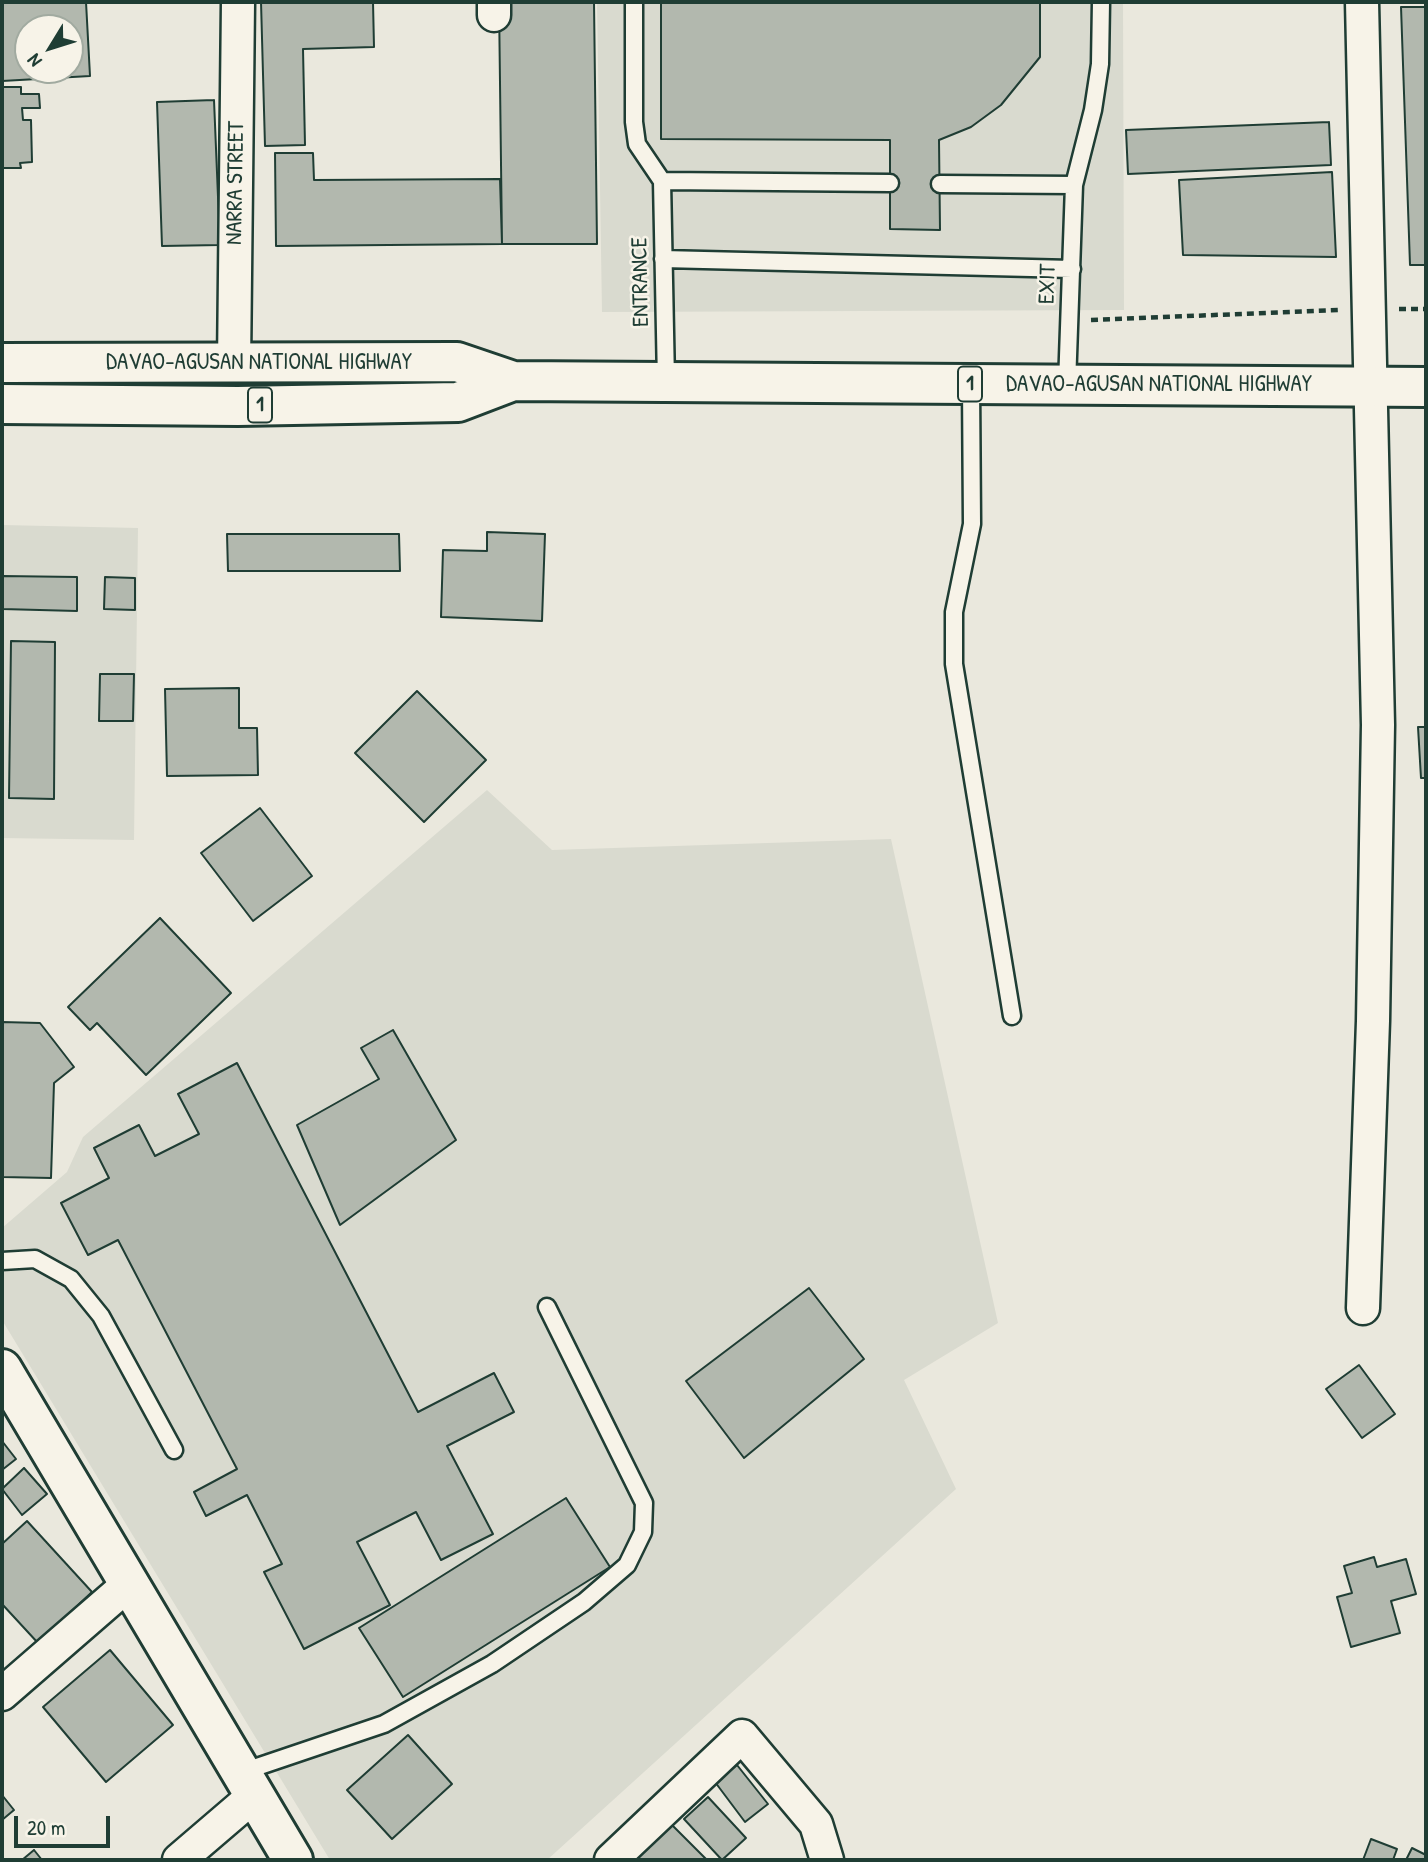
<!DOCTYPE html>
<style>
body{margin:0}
#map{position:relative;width:1428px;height:1862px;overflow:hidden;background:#eae8dd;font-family:"Patrick Hand",sans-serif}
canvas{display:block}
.frame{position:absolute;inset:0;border:4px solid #1f3d34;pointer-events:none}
.north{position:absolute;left:14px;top:14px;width:70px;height:70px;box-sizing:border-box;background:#f7f3e8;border:2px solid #a1aaa0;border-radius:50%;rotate:232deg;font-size:19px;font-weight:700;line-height:28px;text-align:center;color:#1f3d34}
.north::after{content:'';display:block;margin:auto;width:24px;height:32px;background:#1f3d34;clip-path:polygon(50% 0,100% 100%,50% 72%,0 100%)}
.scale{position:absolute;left:14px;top:1816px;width:96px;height:32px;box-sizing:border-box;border:4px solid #1f3d34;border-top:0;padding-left:9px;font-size:21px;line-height:24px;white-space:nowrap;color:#1f3d34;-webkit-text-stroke:5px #f7f3e8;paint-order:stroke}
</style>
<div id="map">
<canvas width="1428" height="1862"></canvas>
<div class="frame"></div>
<div class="north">N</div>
<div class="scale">20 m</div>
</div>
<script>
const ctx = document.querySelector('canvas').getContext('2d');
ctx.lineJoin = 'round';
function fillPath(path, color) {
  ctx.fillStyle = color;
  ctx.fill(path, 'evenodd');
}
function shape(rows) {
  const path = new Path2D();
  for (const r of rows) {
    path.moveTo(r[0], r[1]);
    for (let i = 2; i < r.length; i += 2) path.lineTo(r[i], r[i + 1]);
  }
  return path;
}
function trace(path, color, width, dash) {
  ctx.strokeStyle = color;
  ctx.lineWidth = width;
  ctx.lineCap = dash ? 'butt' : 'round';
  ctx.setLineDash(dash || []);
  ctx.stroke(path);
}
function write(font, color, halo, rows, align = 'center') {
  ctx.font = font + ' "Patrick Hand",sans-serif';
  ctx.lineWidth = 5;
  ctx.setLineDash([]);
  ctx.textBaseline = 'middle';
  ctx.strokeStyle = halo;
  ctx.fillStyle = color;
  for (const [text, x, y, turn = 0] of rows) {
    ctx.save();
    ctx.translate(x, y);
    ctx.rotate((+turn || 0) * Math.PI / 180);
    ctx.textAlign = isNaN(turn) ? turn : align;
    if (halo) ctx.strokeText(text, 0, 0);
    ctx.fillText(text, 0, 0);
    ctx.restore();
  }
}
fillPath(shape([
 [597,2,1123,2,1124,310,602,312],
 [2,525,138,528,134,840,2,838],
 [487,790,552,850,891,839,998,1323,904,1380,956,1489,547,1860,330,1860,2,1320,2,1228,67,1172,83,1137]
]), '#d9dacf');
const building = shape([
 [2,2,86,2,90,76,2,81,2,2],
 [28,28,70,28,70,70,28,70,28,28],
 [261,2,373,2,374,47,303,49,305,145,265,146,261,2],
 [499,2,594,2,597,244,502,244,499,2],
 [661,2,1040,2,1040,57,1001,105,971,127,939,140,940,230,890,229,890,140,661,139,661,2],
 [1401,7,1426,7,1426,265,1410,265,1401,7],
 [2,87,21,87,21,94,39,94,40,108,22,108,23,120,31,120,32,162,20,163,21,168,2,168,2,87],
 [214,100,220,245,162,246,157,102,214,100],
 [1329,122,1331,165,1128,174,1126,130,1329,122],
 [275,153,313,153,314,180,500,179,502,244,276,246,275,153],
 [1332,172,1336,257,1183,255,1179,180,1332,172],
 [487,532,545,534,542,621,441,617,443,550,487,551,487,532],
 [227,534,399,534,400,571,228,571,227,534],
 [2,576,77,577,77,611,2,609,2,576],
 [105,577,135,578,135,610,104,609,105,577],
 [11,641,55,642,54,799,9,798,11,641],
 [100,674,134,674,133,721,99,721,100,674],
 [239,688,239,728,257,728,258,775,167,776,165,689,239,688],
 [417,691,486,760,424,822,355,753,417,691],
 [1418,727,1426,727,1426,778,1421,778,1418,727],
 [260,808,312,876,253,921,201,853,260,808],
 [160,918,231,993,146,1075,97,1023,90,1030,68,1007,160,918],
 [2,1022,40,1023,74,1067,54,1083,51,1178,2,1177,2,1022],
 [393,1030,456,1140,340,1225,297,1125,379,1079,361,1048,393,1030],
 [237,1063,418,1412,494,1373,514,1412,447,1446,493,1534,441,1560,416,1512,357,1542,390,1605,304,1649,264,1572,282,1564,247,1495,206,1516,194,1492,237,1469,118,1240,88,1255,61,1203,109,1178,94,1148,139,1125,155,1156,199,1134,178,1094,237,1063],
 [809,1288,864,1359,744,1458,686,1381,809,1288],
 [1359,1365,1395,1414,1362,1438,1326,1389,1359,1365],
 [2,1441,16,1459,2,1470,2,1441],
 [24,1468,47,1494,22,1515,2,1489,24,1468],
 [566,1498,610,1567,403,1697,359,1628,566,1498],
 [27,1521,92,1592,38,1643,2,1604,2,1544,27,1521],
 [1374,1557,1377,1567,1406,1559,1416,1594,1391,1601,1400,1633,1351,1647,1337,1597,1352,1593,1344,1566,1374,1557],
 [110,1650,173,1725,106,1782,43,1707,110,1650],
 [408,1735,452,1784,392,1839,347,1790,408,1735],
 [737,1765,768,1804,745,1822,715,1782,737,1765],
 [2,1795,14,1810,2,1820,2,1795],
 [708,1797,746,1838,722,1860,684,1819,708,1797],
 [667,1820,707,1860,634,1860,667,1820],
 [1371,1839,1397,1849,1393,1860,1363,1860,1371,1839],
 [1412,1848,1426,1855,1426,1860,1406,1860,1412,1848],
 [34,1850,42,1860,22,1860,34,1850]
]);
fillPath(building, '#b2b8ae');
trace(building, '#1f3d34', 2);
const lane = shape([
 [634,2,634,122,637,144,662,181,890,183],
 [662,181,666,382],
 [940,184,1074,185],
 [663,259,1072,269],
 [971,384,972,524,954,612,954,664,1012,1016],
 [1067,385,1074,185,1093,110,1100,64,1101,2],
 [2,1261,35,1259,71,1279,101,1316,174,1450],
 [242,1772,384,1724,492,1664,584,1602,627,1565,643,1532,644,1503,547,1307]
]);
const street = shape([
 [494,2,494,15],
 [1362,2,1378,725,1373,1021,1363,1308],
 [234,365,238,2],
 [2,1694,131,1582],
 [179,1860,256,1794],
 [611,1860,742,1736,816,1824,827,1860]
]);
const secondary = shape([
 [2,1369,293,1860]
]);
const highway = shape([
 [2,363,457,362,513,381,1426,387],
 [2,404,238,406,458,402,513,381]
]);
trace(lane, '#1f3d34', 21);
trace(street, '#1f3d34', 37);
trace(secondary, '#1f3d34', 44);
trace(highway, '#1f3d34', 44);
trace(shape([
 [1399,309,1426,309],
 [1091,320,1338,310]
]), '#1f3d34', 4.5, [7, 5]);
trace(lane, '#f7f3e8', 16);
trace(street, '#f7f3e8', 32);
trace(secondary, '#f7f3e8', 38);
trace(highway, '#f7f3e8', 38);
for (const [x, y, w] of [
 [970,384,24],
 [260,405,24]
]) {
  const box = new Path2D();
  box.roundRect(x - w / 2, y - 17.5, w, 35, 5);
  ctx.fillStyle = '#f7f3e8';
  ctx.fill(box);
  trace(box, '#1f3d34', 2);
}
write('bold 21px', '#1f3d34', null, [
 ["1",970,384],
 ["1",260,405]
]);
write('23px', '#1f3d34', '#f7f3e8', [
 ["NARRA STREET",236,183,-89],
 ["ENTRANCE",641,282,-91],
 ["EXIT",1048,284,-88],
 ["DAVAO-AGUSAN NATIONAL HIGHWAY",259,363],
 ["DAVAO-AGUSAN NATIONAL HIGHWAY",1159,385]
]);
</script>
